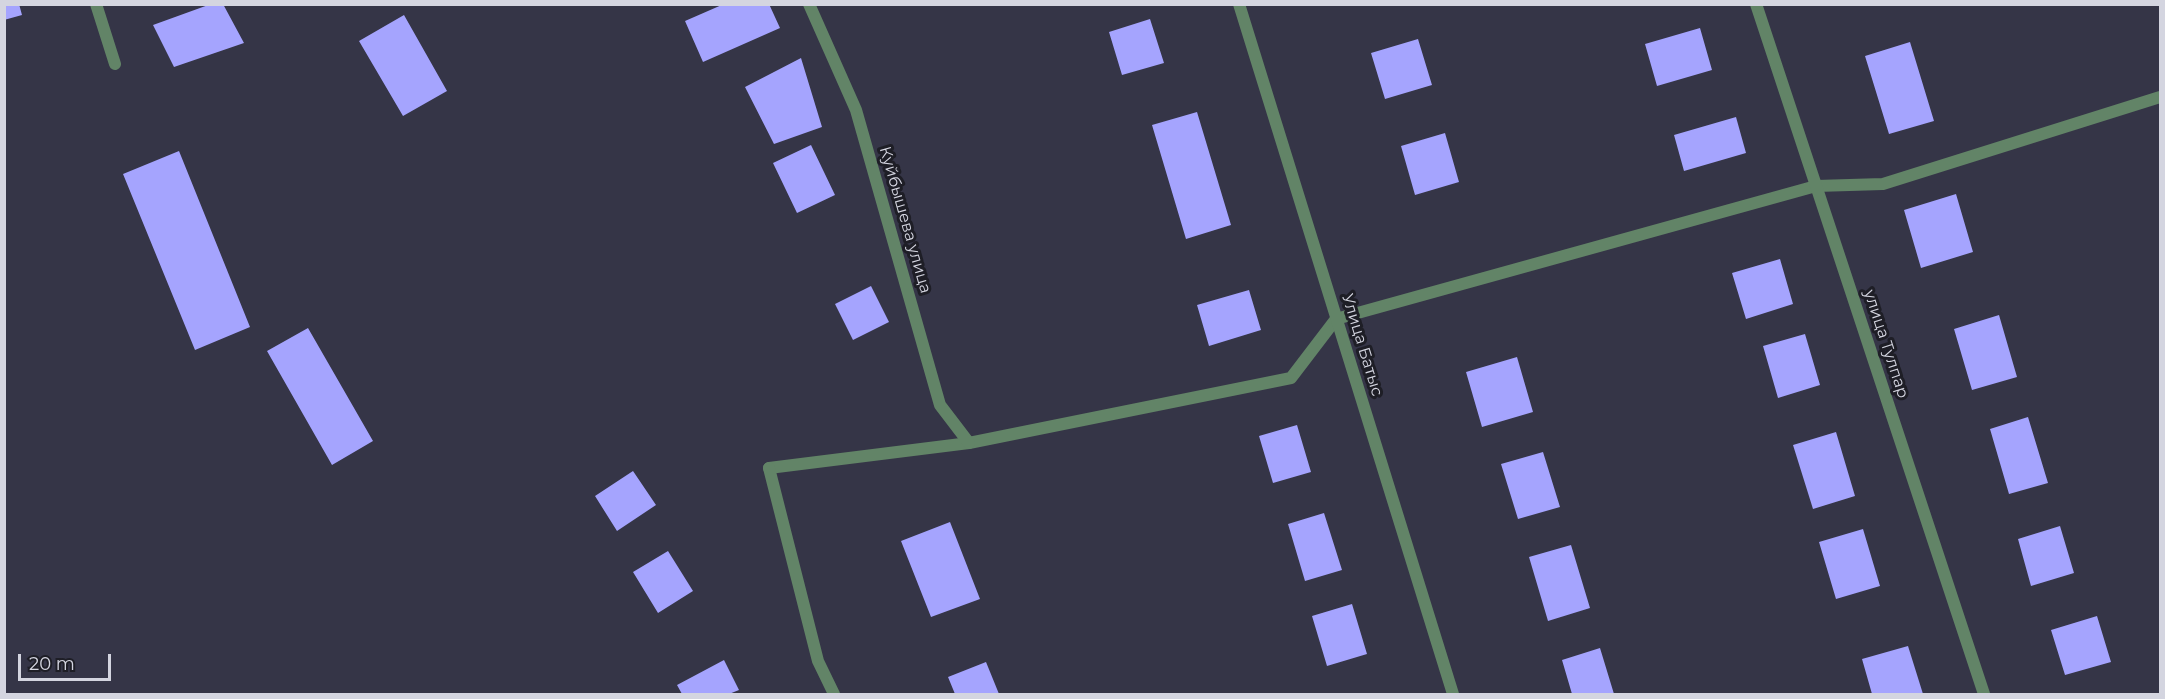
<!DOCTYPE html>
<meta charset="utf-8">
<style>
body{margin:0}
#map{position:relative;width:2165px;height:699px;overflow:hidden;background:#353547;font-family:Montserrat,sans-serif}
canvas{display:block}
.frame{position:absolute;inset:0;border:6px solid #d4d5e0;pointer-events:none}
.scale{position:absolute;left:18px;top:654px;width:93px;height:27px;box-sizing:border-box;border:3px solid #d4d5e0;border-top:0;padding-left:8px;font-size:18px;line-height:21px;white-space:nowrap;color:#d4d5e0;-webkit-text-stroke:4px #1e1e26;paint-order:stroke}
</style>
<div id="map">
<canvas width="2165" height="699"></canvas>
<div class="frame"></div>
<div class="scale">20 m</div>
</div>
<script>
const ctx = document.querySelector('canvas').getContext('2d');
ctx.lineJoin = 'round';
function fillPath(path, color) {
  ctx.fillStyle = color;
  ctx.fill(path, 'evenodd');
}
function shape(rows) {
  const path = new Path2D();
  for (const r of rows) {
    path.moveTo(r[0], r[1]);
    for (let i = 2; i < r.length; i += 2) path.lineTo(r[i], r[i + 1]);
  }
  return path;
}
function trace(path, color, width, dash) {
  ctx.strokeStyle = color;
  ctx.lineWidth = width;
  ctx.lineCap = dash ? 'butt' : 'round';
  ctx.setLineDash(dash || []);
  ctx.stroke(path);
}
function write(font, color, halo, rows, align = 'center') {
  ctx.font = font + ' Montserrat,sans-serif';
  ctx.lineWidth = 6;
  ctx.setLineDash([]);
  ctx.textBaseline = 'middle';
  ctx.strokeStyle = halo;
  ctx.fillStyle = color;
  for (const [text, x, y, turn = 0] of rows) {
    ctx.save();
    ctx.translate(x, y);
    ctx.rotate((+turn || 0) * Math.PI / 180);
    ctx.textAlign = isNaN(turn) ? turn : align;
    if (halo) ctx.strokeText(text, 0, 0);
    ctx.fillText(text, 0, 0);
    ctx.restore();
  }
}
fillPath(shape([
 [4,4,19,4,22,15,4,20],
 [211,4,223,4,244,43,174,67,153,25],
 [724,4,769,4,780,28,703,62,685,21],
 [404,15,447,91,403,116,359,41],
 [1150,19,1164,63,1122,75,1109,32],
 [1700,28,1712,70,1657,86,1645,44],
 [1418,39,1432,85,1385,99,1371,53],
 [1910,42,1934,121,1889,134,1865,56],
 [801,58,822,127,774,144,745,87],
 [1197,112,1231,225,1186,239,1152,125],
 [1736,117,1746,153,1684,171,1674,135],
 [1445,133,1459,182,1415,195,1401,146],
 [811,145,835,195,797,213,773,163],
 [179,151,250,327,195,350,123,174],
 [1956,194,1973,252,1921,268,1904,210],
 [1780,259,1793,304,1746,319,1732,273],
 [871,286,889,322,853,340,835,304],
 [1249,290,1261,330,1209,346,1197,305],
 [1999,315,2017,377,1972,390,1954,329],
 [308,328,373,441,332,465,267,351],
 [1805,334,1820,385,1778,398,1763,346],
 [1517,357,1533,412,1482,427,1466,372],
 [2028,417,2048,483,2009,494,1990,429],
 [1297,425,1311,472,1273,483,1259,436],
 [1836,432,1855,496,1813,509,1793,445],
 [1543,452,1560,507,1518,519,1501,464],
 [633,471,656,505,617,531,595,496],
 [1324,513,1342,570,1305,581,1288,524],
 [950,522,980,599,931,617,901,541],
 [2060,526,2074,573,2031,586,2018,539],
 [1863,529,1880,586,1836,599,1819,542],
 [1571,545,1590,608,1548,621,1529,557],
 [668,551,693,591,658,613,633,572],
 [1352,604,1367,654,1327,666,1312,616],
 [2097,616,2111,662,2065,675,2051,630],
 [1908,646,1923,694,1872,694,1862,659],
 [1600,648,1614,694,1572,694,1562,660],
 [724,660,739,690,729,694,682,694,677,685],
 [986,662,999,694,955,694,948,677]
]), '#a5a4fe');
trace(shape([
 [769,468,969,443,1291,378,1336,319,1816,186,1883,184,2160,97]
]), '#628467', 12);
trace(shape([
 [96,4,115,64],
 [809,4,856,110,940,405,969,443],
 [1239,4,1453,694],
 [1756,4,1984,694],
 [769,468,818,661,834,694]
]), '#628467', 12);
write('16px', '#d4d5e0', '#1e1e26', [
 ["Куйбышева улица",905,220,74],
 ["улица Тулпар",1886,344,72],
 ["Улица Батыс",1362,345,73]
]);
</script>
